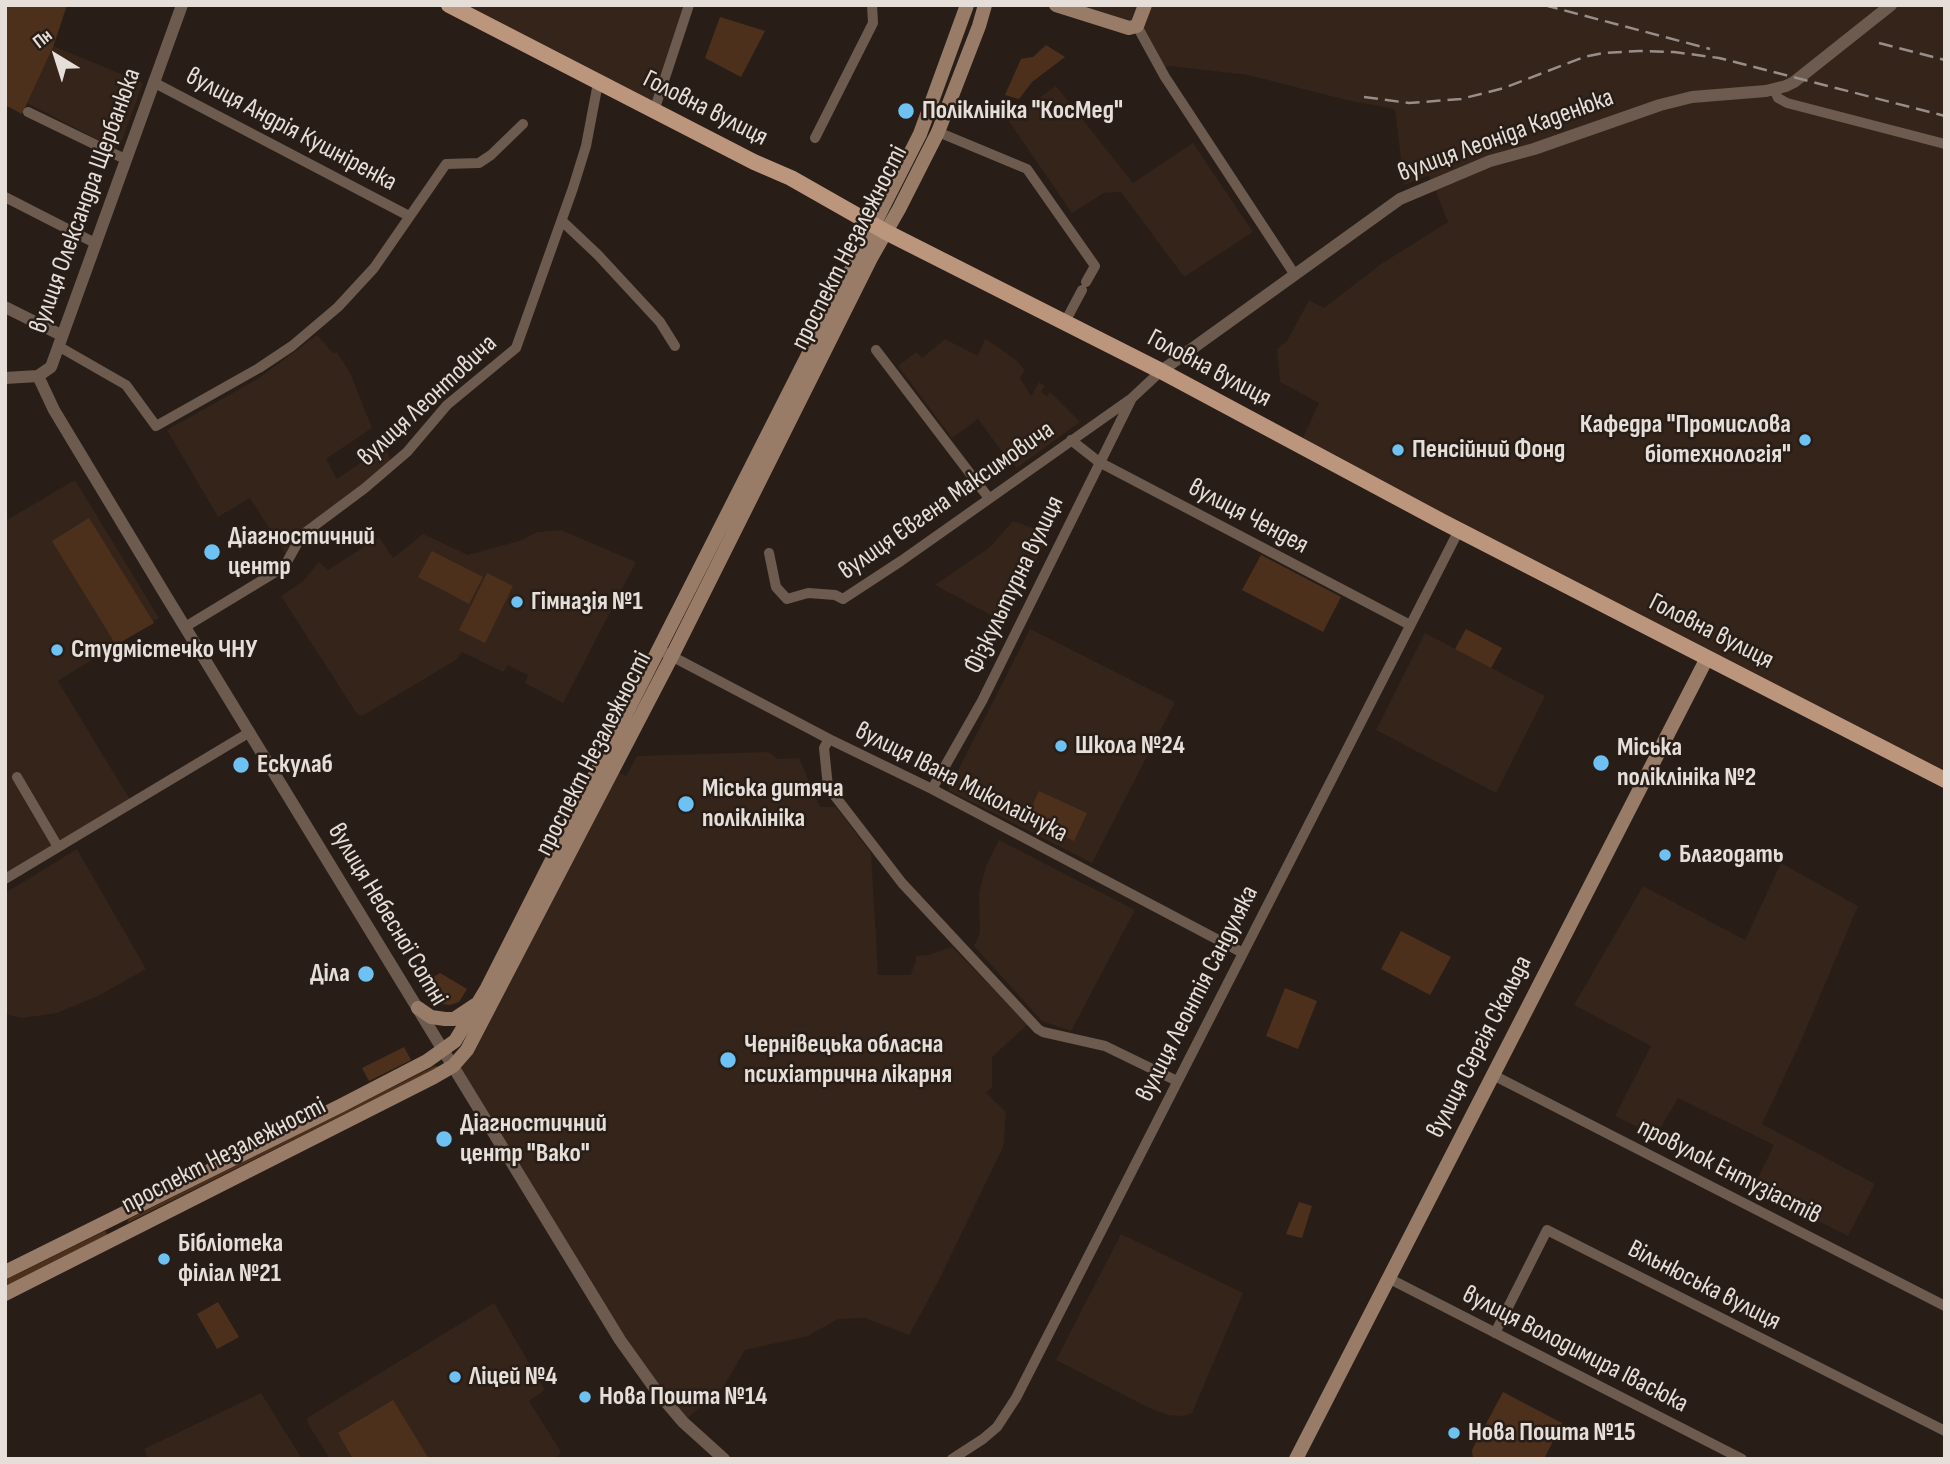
<!DOCTYPE html>
<meta charset="utf-8">
<style>
body{margin:0}
#map{position:relative;width:1950px;height:1464px;overflow:hidden;background:#281e17;font-family:"Sofia Sans Condensed",sans-serif}
canvas{display:block}
.frame{position:absolute;inset:0;border:7px solid #e5ded9;pointer-events:none}
.north{position:absolute;left:21px;top:21px;width:70px;height:70px;-webkit-text-stroke:5px #281e17;paint-order:stroke;rotate:322deg;font-size:19px;font-weight:700;line-height:28px;text-align:center;color:#e5ded9}
.north::after{content:'';display:block;margin:auto;width:24px;height:32px;background:#e5ded9;clip-path:polygon(50% 0,100% 100%,50% 72%,0 100%)}
</style>
<div id="map">
<canvas width="1950" height="1464"></canvas>
<div class="frame"></div>
<div class="north">Пн</div>
</div>
<script>
const ctx = document.querySelector('canvas').getContext('2d');
ctx.lineJoin = 'round';
function fillPath(path, color) {
  ctx.fillStyle = color;
  ctx.fill(path, 'evenodd');
}
function shape(rows) {
  const path = new Path2D();
  for (const r of rows) {
    path.moveTo(r[0], r[1]);
    for (let i = 2; i < r.length; i += 2) path.lineTo(r[i], r[i + 1]);
  }
  return path;
}
function trace(path, color, width, dash) {
  ctx.strokeStyle = color;
  ctx.lineWidth = width;
  ctx.lineCap = dash ? 'butt' : 'round';
  ctx.setLineDash(dash || []);
  ctx.stroke(path);
}
function write(font, color, halo, rows, align = 'center') {
  ctx.font = font + ' "Sofia Sans Condensed",sans-serif';
  ctx.lineWidth = 5;
  ctx.setLineDash([]);
  ctx.textBaseline = 'middle';
  ctx.strokeStyle = halo;
  ctx.fillStyle = color;
  for (const [text, x, y, turn = 0] of rows) {
    ctx.save();
    ctx.translate(x, y);
    ctx.rotate((+turn || 0) * Math.PI / 180);
    ctx.textAlign = isNaN(turn) ? turn : align;
    if (halo) ctx.strokeText(text, 0, 0);
    ctx.fillText(text, 0, 0);
    ctx.restore();
  }
}
fillPath(shape([
 [449,5,688,5,653,111],
 [1057,5,1945,5,1945,777,1301,442,1319,403,1280,382,1277,349,1287,341,1309,300,1324,308,1381,264,1448,222,1429,175,1404,185,1395,109,1346,100,1248,75,1171,66,1160,68,1136,26],
 [53,46,143,83,120,146,114,148,27,103],
 [1056,86,1133,183,1193,143,1253,232,1184,277,1121,192,1104,193,1072,213,1008,120],
 [317,335,334,354,337,352,351,375,372,428,326,459,337,479,385,446,392,464,301,534,287,556,250,498,218,517,167,430,259,378],
 [945,339,978,356,985,339,989,341,1016,360,1025,370,1020,378,1031,396,1039,382,1045,386,1041,392,1047,396,1050,392,1080,422,1017,468,1013,463,1011,464,978,419,952,438,898,366,916,352,922,358],
 [75,480,159,618,58,681,132,803,5,878,5,521],
 [1013,521,1050,534,1004,622,935,585,990,547],
 [561,530,636,562,563,703,525,683,528,675,508,665,503,672,462,652,456,660,362,716,357,714,281,596,303,581,319,562,328,570,379,537,393,558,423,534,468,555,522,540,537,532],
 [1030,629,1175,702,1092,863,948,790],
 [1425,633,1545,696,1496,793,1376,730],
 [768,752,778,759,799,758,820,807,836,807,871,853,878,975,911,975,914,964,916,963,916,956,928,955,952,947,1028,1024,992,1057,992,1087,986,1093,1006,1112,1003,1147,938,1282,909,1335,865,1318,838,1319,808,1336,745,1350,722,1389,684,1421,658,1391,452,1066,612,770,626,776,637,756],
 [999,840,1135,910,1071,1031,1042,1021,974,946,980,933,979,893,986,866],
 [77,849,146,969,98,996,57,1013,22,1018,8,1015,5,1008,5,893],
 [1781,863,1858,906,1800,1043,1762,1124,1875,1184,1848,1236,1753,1188,1774,1145,1678,1098,1656,1136,1615,1116,1651,1046,1574,1005,1643,886,1745,940],
 [1121,1234,1243,1293,1192,1413,1183,1416,1168,1415,1149,1408,1056,1360],
 [494,1303,545,1390,529,1401,561,1452,557,1459,330,1459,308,1424,307,1418],
 [261,1393,302,1459,149,1459,144,1449]
]), '#34241a');
fillPath(shape([
 [5,5,67,5,53,47,22,114,5,105],
 [720,17,765,31,741,77,705,58],
 [1046,45,1065,57,1032,82,1019,99,1005,95,1021,59,1033,57],
 [89,518,154,623,116,645,52,541],
 [432,551,483,577,469,604,418,577],
 [1261,555,1341,597,1323,632,1242,590],
 [487,573,513,586,485,643,459,630],
 [1466,629,1502,648,1491,668,1455,649],
 [1039,791,1087,813,1074,841,1026,819],
 [1401,931,1451,957,1430,995,1381,969],
 [440,973,467,989,459,1002,450,1005,441,1004,430,993,424,983],
 [1285,988,1317,1001,1298,1049,1266,1036],
 [404,1047,411,1060,369,1081,362,1068],
 [435,1066,439,1067,127,1223,129,1219],
 [1299,1202,1312,1206,1302,1238,1286,1234],
 [105,1231,107,1234,105,1237,5,1286,5,1280],
 [218,1302,239,1337,217,1349,197,1314],
 [1503,1392,1562,1423,1544,1459,1473,1459,1472,1450],
 [393,1400,429,1459,353,1459,338,1433]
]), '#4d301c');
trace(shape([
 [1137,26,1165,77,1295,275],
 [153,82,409,216],
 [1774,89,1778,98,1787,103,1945,144],
 [654,111,689,5],
 [28,112,125,159],
 [938,132,1027,169,1095,266,1086,282],
 [815,138,873,23,872,5],
 [5,197,95,243],
 [562,221,598,255,660,322,675,346],
 [1065,322,1082,290],
 [58,346,126,385,156,426,259,368,292,346,338,307,374,268,446,164,479,163,491,155,523,124],
 [876,350,988,497],
 [1071,440,1099,462,1410,625],
 [769,553,776,587,787,599,808,593,835,595,843,599,901,561,1132,398,1161,371],
 [185,627,284,567,302,535,365,488,407,452,447,405,516,348,573,188,586,146,598,83],
 [660,650,829,739,932,789,1243,953],
 [829,739,824,748,828,787,902,883,1038,1029,1043,1032,1105,1046,1177,1081],
 [17,777,58,847],
 [932,789,982,701,1131,400],
 [5,879,250,732],
 [1493,1075,1945,1306],
 [1390,1279,1742,1459],
 [1495,1333,1547,1230,1945,1431],
 [952,1459,983,1439,997,1427,1016,1398,1459,530]
]), '#6d5b4f', 10);
trace(shape([
 [5,307,61,335],
 [1161,371,1400,199,1490,161,1534,149,1660,105,1692,97,1766,91,1786,86,1794,82,1891,5],
 [38,376,54,410,166,596,620,1340,655,1389,683,1422,724,1459],
 [5,378,38,376,51,367,182,5]
]), '#6d5b4f', 12);
trace(shape([
 [1056,5,1129,28,1137,26,1145,5],
 [418,1008,431,1017,445,1019,454,1019,475,1005],
 [5,1272,340,1106,427,1061,455,1041,487,988,920,134,967,5],
 [5,1294,434,1077,453,1066,467,1050,672,656,871,258,899,209,938,132,979,26,985,5],
 [1296,1459,1707,658]
]), '#997c68', 14);
trace(shape([
 [449,5,754,162,791,178,886,232,1161,371,1443,522,1945,780]
]), '#bb967c', 16);
trace(shape([
 [1544,5,1710,49],
 [1879,43,1945,60],
 [1364,97,1409,103,1461,99,1504,88,1584,57,1603,53,1639,51,1674,52,1719,58,1945,116],
 [1943,427,1945,427]
]), '#978e89', 2.5, [14, 7]);
for (const [x, y, r, color] of [
 [906,111,9,"#6ec2f3"],
 [1805,440,7,"#6ec2f3"],
 [1398,450,7,"#6ec2f3"],
 [212,552,9,"#6ec2f3"],
 [517,602,7,"#6ec2f3"],
 [57,650,7,"#6ec2f3"],
 [1061,746,7,"#6ec2f3"],
 [1601,763,9,"#6ec2f3"],
 [241,765,9,"#6ec2f3"],
 [686,804,9,"#6ec2f3"],
 [1665,855,7,"#6ec2f3"],
 [366,974,9,"#6ec2f3"],
 [728,1060,9,"#6ec2f3"],
 [444,1139,9,"#6ec2f3"],
 [164,1259,7,"#6ec2f3"],
 [455,1377,7,"#6ec2f3"],
 [585,1397,7,"#6ec2f3"],
 [1454,1433,7,"#6ec2f3"]
]) {
  const dot = new Path2D();
  dot.arc(x, y, r, 0, 2 * Math.PI);
  ctx.fillStyle = color;
  ctx.fill(dot);
  trace(dot, '#281e17', 2.5);
}
write('26px', '#e5ded9', '#281e17', [
 ["Головна вулиця",705,109,27],
 ["вулиця Андрія Кушніренка",291,130,28],
 ["вулиця Леоніда Каденюка",1506,136,-20],
 ["вулиця Олександра Щербанюка",86,201,-70],
 ["проспект Незалежності",850,248,-63],
 ["Головна вулиця",1209,369,28],
 ["вулиця Леонтовича",428,401,-43],
 ["вулиця Євгена Максимовича",947,501,-35],
 ["вулиця Чендея",1248,517,28],
 ["Фізкультурна вулиця",1015,585,-64],
 ["Головна вулиця",1711,632,27],
 ["проспект Незалежності",594,754,-63],
 ["вулиця Івана Миколайчука",961,783,27],
 ["вулиця Небесної Сотні",387,915,59],
 ["вулиця Леонтія Сандуляка",1198,994,-63],
 ["вулиця Сергія Скальда",1480,1047,-63],
 ["проспект Незалежності",224,1156,-27],
 ["провулок Ентузіастів",1729,1172,27],
 ["Вільнюська вулиця",1704,1286,27],
 ["вулиця Володимира Івасюка",1575,1350,27]
]);
write('bold 26px', '#e5ded9', '#281e17', [
 ["Поліклініка \"КосМед\"",922,111],
 ["Кафедра \"Промислова",1791,425,"right"],
 ["біотехнологія\"",1791,455,"right"],
 ["Пенсійний Фонд",1412,450],
 ["Діагностичний",228,537],
 ["центр",228,567],
 ["Гімназія №1",531,602],
 ["Студмістечко ЧНУ",71,650],
 ["Школа №24",1075,746],
 ["Міська",1617,748],
 ["поліклініка №2",1617,778],
 ["Ескулаб",257,765],
 ["Міська дитяча",702,789],
 ["поліклініка",702,819],
 ["Благодать",1679,855],
 ["Діла",350,974,"right"],
 ["Чернівецька обласна",744,1045],
 ["психіатрична лікарня",744,1075],
 ["Діагностичний",460,1124],
 ["центр \"Вако\"",460,1154],
 ["Бібліотека",178,1244],
 ["філіал №21",178,1274],
 ["Ліцей №4",469,1377],
 ["Нова Пошта №14",599,1397],
 ["Нова Пошта №15",1468,1433]
], 'left');
</script>
